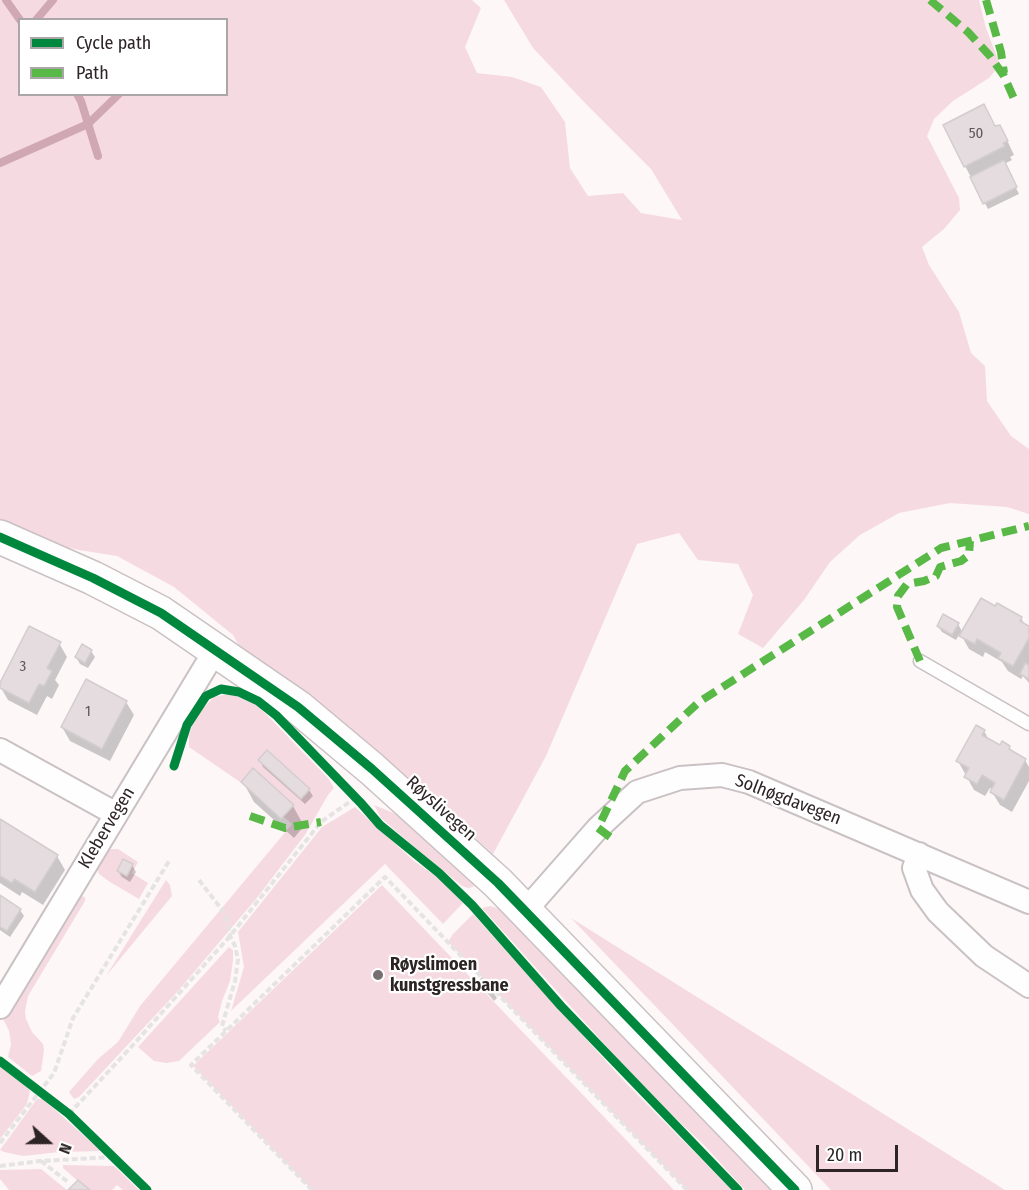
<!DOCTYPE html>
<meta charset="utf-8">
<style>
body{margin:0}
#map{position:relative;width:1029px;height:1190px;overflow:hidden;background:#fdf7f8;font-family:"Fira Sans Condensed",sans-serif}
canvas{display:block}
.legend{position:absolute;left:18px;top:18px;width:210px;height:78px;box-sizing:border-box;background:#fff;border:2px solid #aba7a8;margin:0;padding:8px 10px;list-style:none;font-size:18px;color:#2d2426}
.legend li{display:flex;align-items:center;gap:12px;height:30px}
.legend b{width:30px;border:2px solid #aba7a8}
.north{position:absolute;left:18px;top:1112px;width:60px;height:60px;-webkit-text-stroke:4px #fff;paint-order:stroke;rotate:111deg;font-size:16px;font-weight:700;line-height:24px;text-align:center;color:#2d2426}
.north::after{content:'';display:block;margin:auto;width:21px;height:27px;background:#2d2426;clip-path:polygon(50% 0,100% 100%,50% 72%,0 100%)}
.scale{position:absolute;left:816px;top:1145px;width:82px;height:27px;box-sizing:border-box;border:3px solid #2d2426;border-top:0;padding-left:8px;font-size:18px;line-height:21px;white-space:nowrap;color:#2d2426;-webkit-text-stroke:4px #fff;paint-order:stroke}
</style>
<div id="map">
<canvas width="1029" height="1190"></canvas>
<ul class="legend">
<li><b style="height:8px;background:#00873e"></b>Cycle path</li>
<li><b style="height:8px;background:#58b947"></b>Path</li>
</ul>
<div class="north">N</div>
<div class="scale">20 m</div>
</div>
<script>
const ctx = document.querySelector('canvas').getContext('2d');
ctx.lineJoin = 'round';
function fillPath(path, color) {
  ctx.fillStyle = color;
  ctx.fill(path, 'evenodd');
}
function shape(rows) {
  const path = new Path2D();
  for (const r of rows) {
    path.moveTo(r[0], r[1]);
    for (let i = 2; i < r.length; i += 2) path.lineTo(r[i], r[i + 1]);
  }
  return path;
}
function trace(path, color, width, dash) {
  ctx.strokeStyle = color;
  ctx.lineWidth = width;
  ctx.lineCap = dash ? 'butt' : 'round';
  ctx.setLineDash(dash || []);
  ctx.stroke(path);
}
function write(font, color, halo, rows, align = 'center') {
  ctx.font = font + ' "Fira Sans Condensed",sans-serif';
  ctx.lineWidth = 4.5;
  ctx.setLineDash([]);
  ctx.textBaseline = 'middle';
  ctx.strokeStyle = halo;
  ctx.fillStyle = color;
  for (const [text, x, y, turn = 0] of rows) {
    ctx.save();
    ctx.translate(x, y);
    ctx.rotate((+turn || 0) * Math.PI / 180);
    ctx.textAlign = isNaN(turn) ? turn : align;
    if (halo) ctx.strokeText(text, 0, 0);
    ctx.fillText(text, 0, 0);
    ctx.restore();
  }
}
fillPath(shape([
 [0,0,472,0,481,8,465,47,477,73,512,77,541,87,565,122,570,168,588,196,623,193,641,213,682,220,651,169,584,102,533,48,504,0,979,0,986,28,1000,65,989,78,953,101,934,119,927,136,959,198,960,210,944,229,922,247,929,265,959,312,971,353,985,366,987,401,1011,436,1029,449,1029,514,1007,507,950,503,899,513,860,535,830,562,804,600,763,648,738,634,753,595,738,564,698,560,679,533,637,544,546,756,493,854,409,778,336,717,258,659,240,648,233,635,174,587,117,556,79,550,56,545,0,521],
 [20,20,226,20,226,94,20,94],
 [229,694,243,697,260,708,328,778,334,788,328,795,305,835,256,899,178,991,79,1097,74,1099,69,1092,98,1059,118,1042,140,1006,292,824,256,793,189,747,189,735,194,720,204,707,214,697],
 [374,805,406,818,475,883,473,887,468,888,462,886,412,845,381,818],
 [355,807,414,861,440,879,463,903,443,924,385,864,231,1011,244,967,238,932,322,827],
 [111,849,118,849,138,862,132,873,148,883,139,899,110,882,99,874,97,868,106,851],
 [166,880,170,885,172,896,106,976],
 [382,885,674,1190,312,1190,193,1066],
 [77,895,85,897,85,901,28,996,25,1011,26,1019,32,1032,43,1044,44,1050,41,1071,32,1076,8,1057,11,1044,9,1031,3,1019],
 [490,906,506,911,772,1190,745,1190,704,1145,669,1112,617,1058,482,908],
 [473,914,623,1080,732,1190,687,1190,448,942,453,934],
 [571,918,1005,1190,831,1190],
 [229,947,233,950,233,961,230,981,222,1001,218,1017,220,1022,179,1061,166,1063,154,1061,138,1047],
 [0,1066,26,1085,30,1091,27,1104,0,1139],
 [37,1099,43,1099,101,1151,60,1152,23,1156,4,1152,0,1150],
 [63,1165,114,1166,139,1190,123,1190,117,1185,112,1190,88,1190,63,1168],
 [41,1169,67,1190,9,1190,0,1179,0,1170]
]), '#f6dae2');
fillPath(shape([
 [995,127,1007,140,1014,155,1010,157,1012,160,1004,164,1019,194,988,209,965,166],
 [1021,618,1025,625,1029,627,1029,683,1023,676,1021,679,1008,671,1002,662,985,652,983,657,969,649,960,633,956,640,942,632,938,626,958,624,963,633],
 [59,643,67,657,55,680,59,685,52,699,47,696,37,715,8,700,0,686],
 [91,651,95,657,88,668,80,664,76,657],
 [126,702,134,715,110,761,70,741,62,727],
 [984,731,989,740,1001,747,1009,747,1013,753,1025,760,1029,767,1029,781,1012,812,1000,805,992,792,993,790,990,788,985,796,974,790,958,761],
 [260,760,309,790,313,796,305,804,263,767],
 [243,782,293,806,304,826,294,838,254,802],
 [0,821,57,856,65,870,43,905,22,892,20,896,0,883],
 [132,865,136,872,130,882,122,877,118,871],
 [0,897,20,910,24,916,10,937,0,930],
 [479,983,493,992,497,998,494,1001]
]), '#0003');
trace(shape([
 [6,0,20,20],
 [36,20,53,0],
 [77,94,81,101,98,156],
 [0,163,88,124,119,94]
]), '#cfa8b4', 8);
const building = shape([
 [984,104,995,126,1000,125,1008,141,1003,143,1005,146,964,167,943,125,984,104],
 [1004,160,1017,187,983,204,970,177,1004,160],
 [981,598,995,606,997,603,1022,617,1020,621,1029,626,1029,638,1013,666,998,658,1001,653,977,639,975,644,959,636,981,598],
 [943,614,959,623,952,635,937,626,943,614],
 [29,626,61,642,47,668,52,671,44,686,39,684,29,703,0,688,0,683,29,626],
 [82,644,92,650,85,663,75,657,82,644],
 [1025,663,1029,665,1029,679,1020,674,1025,663],
 [86,679,127,701,102,749,61,727,86,679],
 [976,725,985,730,982,735,1000,745,1002,741,1010,746,1009,749,1026,759,1004,800,990,792,995,783,982,775,977,784,964,777,969,768,956,761,976,725],
 [267,750,310,789,301,799,258,760,267,750],
 [253,768,294,805,281,819,241,782,253,768],
 [0,819,58,855,35,892,14,879,12,883,0,876,0,819],
 [123,859,133,864,127,876,117,871,123,859],
 [0,895,21,909,7,931,0,927,0,895],
 [482,978,494,991,490,995,478,982,482,978],
 [78,1180,90,1190,68,1190,78,1180]
]);
fillPath(building, '#e4dcde');
trace(building, '#d4cdcf', 1.5);
const lane = shape([
 [920,661,1029,724]
]);
const street = shape([
 [0,750,116,814],
 [919,854,914,868,922,890,938,912,984,956,1029,986],
 [525,911,598,828,637,792,680,778,722,775,749,782,1029,902],
 [0,1007,216,649]
]);
const secondary = shape([
 [0,537,93,578,161,613,298,707,372,769,498,883,795,1190]
]);
trace(lane, '#c9c1c3', 15);
trace(street, '#c9c1c3', 26);
trace(secondary, '#c9c1c3', 36);
trace(shape([
 [199,880,226,915,230,936,235,946,238,959,235,981,222,1026,226,1031],
 [69,1114,133,1045,230,936,321,822,355,798],
 [0,1143,54,1073,73,1018,169,861],
 [41,1161,68,1182],
 [0,1166,40,1161,112,1157],
 [312,1190,191,1065,385,877,687,1190]
]), '#e5e3e4', 4, [6, 3]);
trace(lane, '#fffefe', 12);
trace(street, '#fffefe', 22);
trace(secondary, '#fffefe', 33);
trace(shape([
 [930,0,968,32,990,56,1004,76,1015,101],
 [986,0,1001,52,1004,73],
 [920,661,897,607,898,596,907,584,924,581,936,576,940,567,961,561,969,555,970,541],
 [250,816,285,828,321,822],
 [610,837,598,828,625,771,699,702,941,548,1029,526]
]), '#58b947', 8, [15, 8]);
trace(shape([
 [0,537,93,578,161,613,298,707,372,769,498,883,795,1190],
 [174,766,187,725,206,696,221,689,239,692,258,701,277,716,360,802,380,825,439,873,472,905,561,1006,738,1190],
 [0,1061,69,1114,147,1190]
]), '#00873e', 9);
for (const [x, y, r, color] of [
 [378,975,6,"#766e70"]
]) {
  const dot = new Path2D();
  dot.arc(x, y, r, 0, 2 * Math.PI);
  ctx.fillStyle = color;
  ctx.fill(dot);
  trace(dot, '#fff', 2);
}
write('15px', '#5f5658', null, [
 ["50",976,134],
 ["3",23,667],
 ["1",88,712]
]);
write('18px', '#2d2426', '#fff', [
 ["Solhøgdavegen",788,800,21],
 ["Røyslivegen",441,809,42],
 ["Klebervegen",107,828,-59]
]);
write('bold 18px', '#2d2426', '#fff', [
 ["Røyslimoen",390,965],
 ["kunstgressbane",390,986]
], 'left');
</script>
